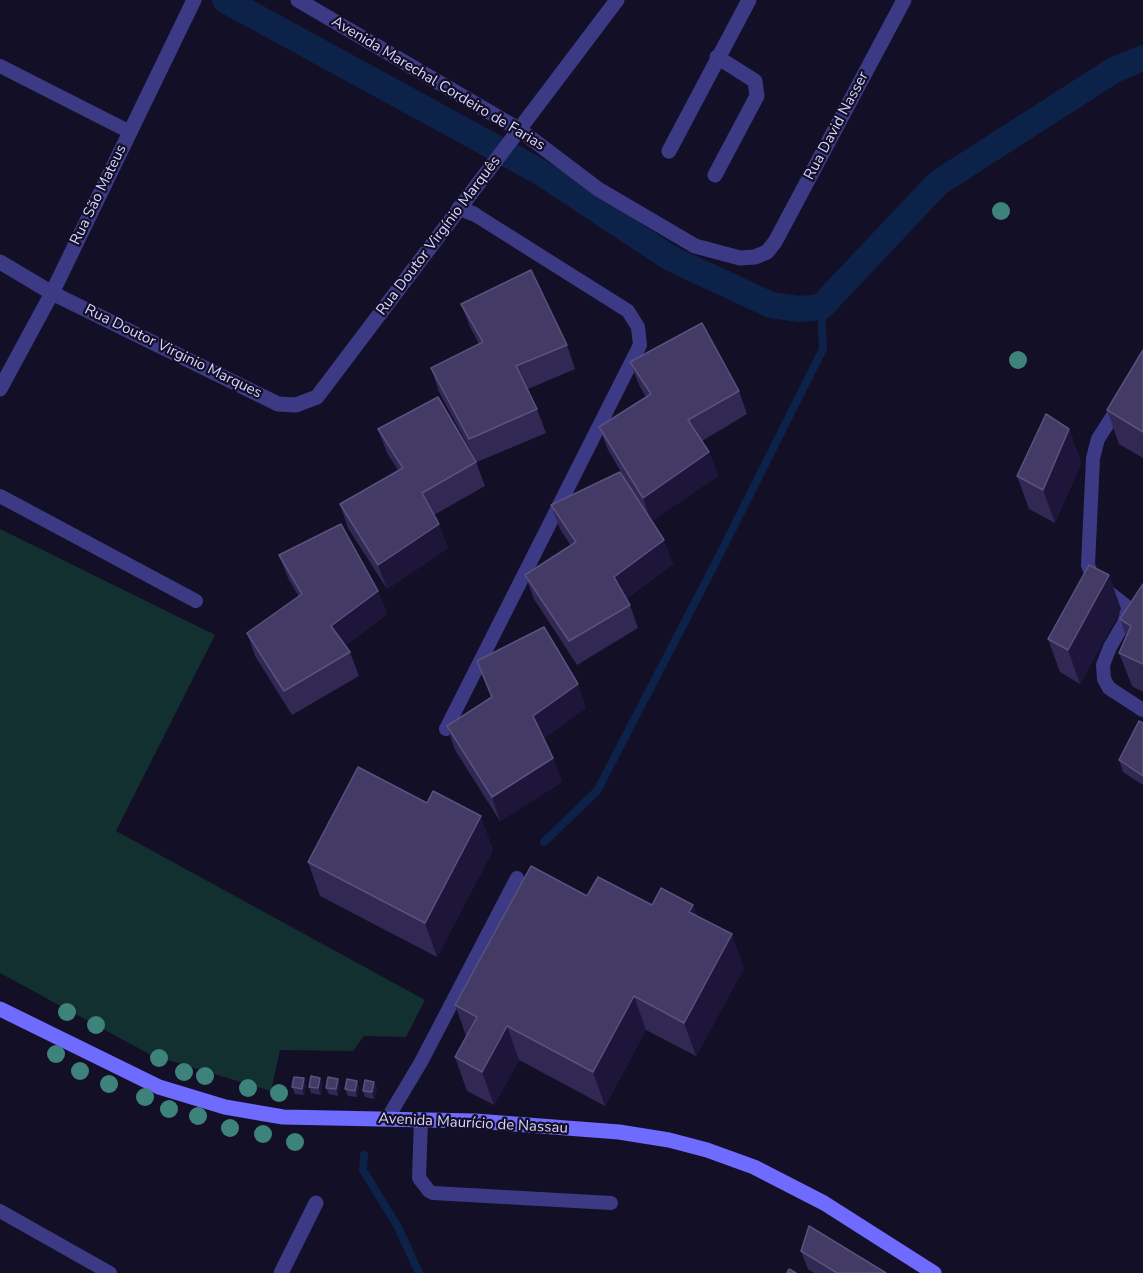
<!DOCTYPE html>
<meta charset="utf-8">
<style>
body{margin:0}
canvas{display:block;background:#130f26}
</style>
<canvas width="1143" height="1273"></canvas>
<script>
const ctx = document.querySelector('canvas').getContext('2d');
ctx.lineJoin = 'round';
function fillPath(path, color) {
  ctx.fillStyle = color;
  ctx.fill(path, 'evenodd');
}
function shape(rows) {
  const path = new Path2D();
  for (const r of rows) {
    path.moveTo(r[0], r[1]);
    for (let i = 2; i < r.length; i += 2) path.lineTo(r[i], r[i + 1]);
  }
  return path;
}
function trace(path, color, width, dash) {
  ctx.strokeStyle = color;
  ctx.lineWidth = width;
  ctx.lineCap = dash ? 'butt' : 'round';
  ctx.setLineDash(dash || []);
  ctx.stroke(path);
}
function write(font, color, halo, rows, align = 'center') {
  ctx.font = font + ' "Nunito Sans",sans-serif';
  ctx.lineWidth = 4.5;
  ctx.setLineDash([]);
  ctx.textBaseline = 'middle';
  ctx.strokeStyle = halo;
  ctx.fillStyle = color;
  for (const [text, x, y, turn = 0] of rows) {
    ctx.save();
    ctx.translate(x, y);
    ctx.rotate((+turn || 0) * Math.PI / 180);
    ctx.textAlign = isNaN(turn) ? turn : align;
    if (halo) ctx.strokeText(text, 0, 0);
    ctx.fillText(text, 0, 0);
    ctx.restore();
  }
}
fillPath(shape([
 [0,529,215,635,116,831,425,1000,406,1037,364,1036,353,1051,280,1050,271,1091,151,1055,0,973]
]), '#12302f');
trace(shape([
 [544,842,597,791,718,558,823,349,821,307],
 [364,1155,363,1170,398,1227,419,1273]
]), '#0c2248', 8);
trace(shape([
 [225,0,540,172,670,258,771,305,800,309,821,307,938,183,1114,70,1143,58]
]), '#0c2248', 26);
trace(shape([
 [0,66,130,132],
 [1119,406,1098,439,1093,458,1088,565,1094,581,1125,605,1127,613,1124,623,1110,647,1103,665,1104,679,1109,688,1143,710],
 [0,496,196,601],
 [446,729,640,345,638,327,628,311,474,214],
 [387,1119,421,1062,517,878],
 [421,1119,419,1178,429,1191,433,1193,611,1203],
 [0,1211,110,1273]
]), '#3d3a85', 14);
trace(shape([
 [298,0,520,130,598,189,695,246,740,258,755,257,767,252,775,242,904,0],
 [669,151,749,0],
 [715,175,757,96,755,81,717,57],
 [459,208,474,214],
 [0,262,52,293,278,404,296,405,317,397,617,0],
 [281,1273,316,1203]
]), '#3d3a85', 15);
trace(shape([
 [0,389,52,293,194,0]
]), '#3d3a85', 15);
trace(shape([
 [0,1009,159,1087,225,1107,283,1117,475,1121,619,1132,669,1140,707,1150,754,1167,824,1203,934,1273]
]), '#6f6bff', 15);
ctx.fillStyle = '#3d827b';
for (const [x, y] of [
 [1001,211],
 [1018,360],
 [67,1012],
 [96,1025],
 [56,1054],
 [159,1058],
 [80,1071],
 [184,1072],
 [205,1076],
 [109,1084],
 [248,1088],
 [279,1093],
 [145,1097],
 [169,1109],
 [198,1116],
 [230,1128],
 [263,1134],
 [295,1142]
]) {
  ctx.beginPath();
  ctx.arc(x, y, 9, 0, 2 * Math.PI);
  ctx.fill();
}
fillPath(shape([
 [461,304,567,345,575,369,528,389,537,409,546,433,477,462,439,392,431,368,479,344,470,327],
 [1143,350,1143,458,1119,444,1107,410],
 [630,362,739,391,747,414,702,441,709,452,718,476,652,521,673,564,626,599,630,605,638,628,577,665,534,599,525,575,571,546,560,529,551,505,629,485,608,450,599,427,646,397,639,385],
 [378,429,476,462,485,486,434,515,448,548,387,589,348,528,340,504,398,470,387,453],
 [1069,429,1081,463,1055,523,1029,509,1017,476],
 [279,555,378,591,387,614,345,646,350,652,359,676,292,715,255,656,247,633,299,597,288,578],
 [1109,575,1121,609,1080,684,1060,672,1048,639],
 [1143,584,1143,692,1132,686,1119,653,1126,636,1120,619],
 [477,661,586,708,544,738,562,782,500,821,455,750,447,726,491,697],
 [1143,723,1143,785,1123,772,1119,760],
 [493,850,437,957,320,896,308,862],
 [587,896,652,905,693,905,697,916,744,968,696,1056,646,1030,605,1106,519,1060,494,1105,467,1091,455,1057,466,1036,455,1005],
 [320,1078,322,1084,321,1095,311,1093,309,1087],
 [357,1081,359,1087,357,1097,348,1096,345,1089],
 [374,1082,377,1088,374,1099,365,1097,363,1091],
 [306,1085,304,1095,295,1094,292,1087],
 [340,1085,338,1096,329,1094,326,1088],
 [801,1251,886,1273,814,1273,808,1269]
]), '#312854');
fillPath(shape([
 [1069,429,1081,463,1055,523,1043,490],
 [709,452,718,476,651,522,643,498],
 [439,524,448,548,387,589,378,565],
 [664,540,673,564,623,601,614,577],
 [1109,575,1121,609,1080,684,1068,650],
 [378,591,387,614,340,650,331,626],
 [578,684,586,708,542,740,533,716],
 [553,758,562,782,500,821,492,797],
 [481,816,493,850,437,957,425,923],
 [693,905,705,938,689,912],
 [732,934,744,968,696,1056,684,1023],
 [634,996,646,1030,605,1106,593,1072],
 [507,1026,519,1060,494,1105,482,1072],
 [304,1078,306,1085,304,1095,302,1089],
 [320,1078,322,1084,321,1095,318,1088],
 [338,1079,340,1085,338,1096,336,1089],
 [357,1081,359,1087,357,1097,355,1091],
 [374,1082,377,1088,374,1099,372,1092]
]), '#1d163a');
const building = shape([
 [531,270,567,345,516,366,537,409,469,439,431,368,483,342,461,304,531,270],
 [702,323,739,391,688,420,709,452,643,498,599,427,651,394,630,362,702,323],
 [1143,350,1143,432,1107,410,1143,350],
 [438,397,476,462,422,493,439,524,378,565,340,504,403,468,378,429,438,397],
 [1046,414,1069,429,1043,490,1017,476,1046,414],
 [620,472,664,540,614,577,630,605,569,641,525,575,576,542,551,505,620,472],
 [341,524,378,591,331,626,350,652,284,691,247,633,302,594,279,555,341,524],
 [1089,565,1109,575,1068,650,1048,639,1089,565],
 [1143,584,1143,664,1119,653,1131,626,1120,619,1143,584],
 [544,627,578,684,533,716,553,758,492,797,447,726,492,697,477,661,544,627],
 [1139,721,1143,723,1143,776,1119,760,1139,721],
 [358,767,427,803,433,791,481,816,425,923,308,862,358,767],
 [531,866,587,896,598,877,652,905,661,888,693,905,689,912,732,934,684,1023,634,996,593,1072,507,1026,482,1072,455,1057,477,1017,455,1005,531,866],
 [311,1076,320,1078,318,1088,309,1087,311,1076],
 [294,1077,304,1078,302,1089,292,1087,294,1077],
 [328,1077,338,1079,336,1089,326,1088,328,1077],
 [347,1079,357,1081,355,1091,345,1089,347,1079],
 [365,1080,374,1082,372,1092,363,1091,365,1080],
 [809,1226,886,1273,837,1273,801,1251,809,1226],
 [789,1269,796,1273,787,1273,789,1269]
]);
fillPath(building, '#433a66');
trace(building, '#5a527e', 1.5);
write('15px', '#d9d4ff', '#130f26', [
 ["Avenida Marechal Cordeiro de Farias",438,84,31],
 ["Rua David Nasser",837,126,-62],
 ["Rua São Mateus",99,195,-64],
 ["Rua Doutor Virgínio Marquês",439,236,-53],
 ["Rua Doutor Virginio Marques",173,352,26],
 ["Avenida Maurício de Nassau",473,1124,3]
]);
</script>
